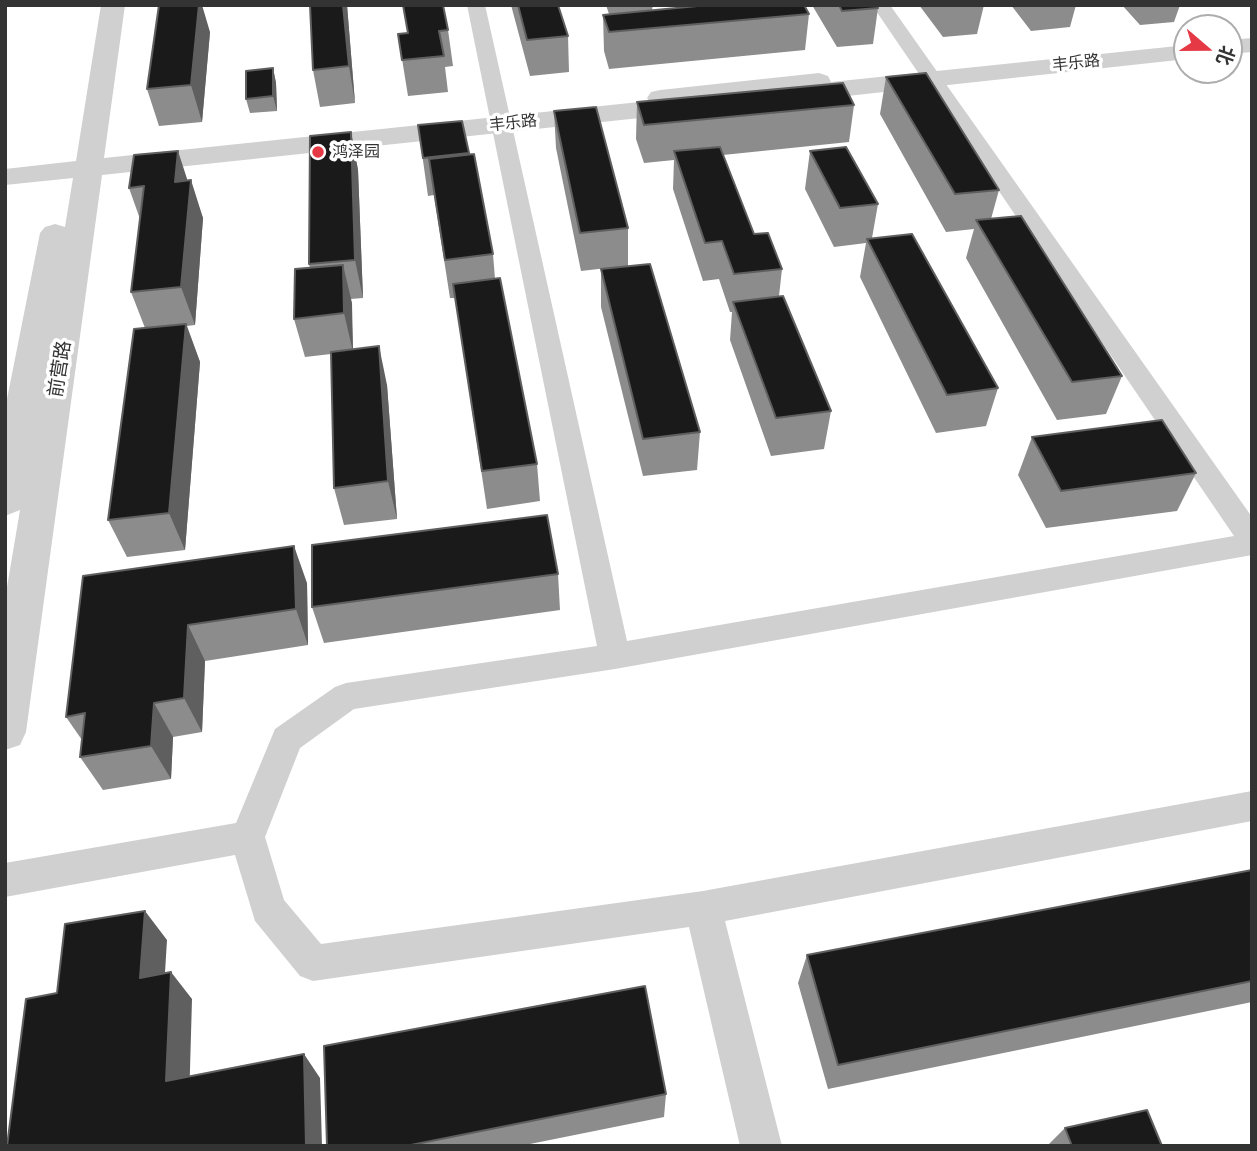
<!DOCTYPE html>
<meta charset="utf-8">
<style>
body{margin:0}
#map{position:relative;width:1257px;height:1151px;overflow:hidden;background:#fff;font-family:"Public Sans","Noto Sans SC",sans-serif}
canvas{display:block}
.frame{position:absolute;inset:0;border:7px solid #333;pointer-events:none}
.north{position:absolute;left:1173px;top:14px;width:70px;height:70px;box-sizing:border-box;background:#fff;border:2px solid #adadad;border-radius:50%;rotate:110deg;font-size:19px;font-weight:700;line-height:28px;text-align:center;color:#333}
.north::after{content:'';display:block;margin:auto;width:24px;height:32px;background:#e63946;clip-path:polygon(50% 0,100% 100%,50% 72%,0 100%)}
</style>
<div id="map">
<canvas width="1257" height="1151"></canvas>
<div class="frame"></div>
<div class="north">北</div>
</div>
<script>
const ctx = document.querySelector('canvas').getContext('2d');
ctx.lineJoin = 'round';
function shape(rows) {
  const path = new Path2D();
  for (const r of rows) {
    path.moveTo(r[0], r[1]);
    for (let i = 2; i < r.length; i += 2) path.lineTo(r[i], r[i + 1]);
  }
  return path;
}
function fillPath(path, color) {
  ctx.fillStyle = color;
  ctx.fill(path, 'evenodd');
}
function trace(path, color, width, dash) {
  ctx.strokeStyle = color;
  ctx.lineWidth = width;
  ctx.lineCap = dash ? 'butt' : 'round';
  ctx.setLineDash(dash || []);
  ctx.stroke(path);
}
function write(font, color, halo, rows, align = 'center') {
  ctx.font = font + ' "Public Sans","Noto Sans SC",sans-serif';
  ctx.lineWidth = 7;
  ctx.setLineDash([]);
  ctx.textBaseline = 'middle';
  ctx.strokeStyle = halo;
  ctx.fillStyle = color;
  for (const [text, x, y, turn = 0] of rows) {
    ctx.save();
    ctx.translate(x, y);
    ctx.rotate((+turn || 0) * Math.PI / 180);
    ctx.textAlign = isNaN(turn) ? turn : align;
    if (halo) ctx.strokeText(text, 0, 0);
    ctx.fillText(text, 0, 0);
    ctx.restore();
  }
}
fillPath(shape([
 [467,5,485,5,627,641,1234,536,872,5,890,5,1252,517,1252,555,615,669,354,709,300,748,265,837,284,900,321,944,703,891,1252,791,1252,821,725,921,782,1146,740,1146,689,927,313,981,300,976,255,921,235,855,5,897,5,863,236,823,275,729,335,687,346,683,597,646,467,5]
]), '#d0d0d0');
fillPath(shape([
 [101,5,125,5,104,158,649,101,647,98,651,92,660,90,819,73,828,76,831,82,1187,45,1187,59,792,102,783,100,780,93,698,102,700,105,696,111,687,113,102,175,26,732,20,745,5,750,5,599,20,510,5,516,5,409,40,233,45,227,55,224,65,227,73,178,5,185,5,169,76,161,101,5],
 [1252,38,1252,52,1229,54,1229,40,1252,38]
]), '#d0d0d0');
fillPath(shape([
 [310,5,347,5,355,103,320,107,313,70],
 [511,5,558,5,568,36,569,72,530,76],
 [606,5,653,5,652,10,809,14,805,50,609,69,604,51,603,15,609,14],
 [812,5,877,5,878,8,873,44,837,47],
 [919,5,984,5,977,34,943,37],
 [1011,5,1076,5,1070,27,1031,31],
 [1122,5,1180,5,1174,22,1140,25],
 [448,30,453,66,445,67,448,92,408,96,398,34],
 [210,32,202,122,159,126,147,89],
 [273,68,276,83,277,111,250,113,246,99],
 [886,77,999,190,991,219,1122,376,1106,414,1057,420,966,258,974,229,946,232,880,114],
 [637,102,854,105,849,142,723,155,754,234,782,269,779,296,831,411,824,449,771,456,730,340,732,312,730,312,719,279,703,281,673,189,674,160,644,163,636,139],
 [554,111,628,228,628,266,700,432,697,470,643,476,601,307,601,269,607,268,581,271,556,148],
 [462,121,469,155,493,254,495,279,537,464,540,501,487,509,455,298,450,298,434,195,428,196,418,125],
 [351,132,358,170,363,298,351,299,353,349,387,385,397,519,344,525,334,488,331,354,305,357,294,319,310,268,309,264],
 [810,151,878,204,872,238,998,388,986,426,936,433,860,277,866,243,834,247,805,189],
 [188,180,203,218,195,325,187,326,200,362,185,550,127,557,108,520,145,328,131,292,140,219,129,188],
 [1032,437,1196,473,1177,511,1046,528,1018,475],
 [558,574,560,610,324,643,312,607],
 [83,576,307,583,308,645,205,661,202,732,173,737,171,779,103,790,80,757,82,740,66,717],
 [1252,870,1252,1002,828,1089,798,983,807,955],
 [666,1094,664,1117,520,1146,327,1146],
 [1065,1128,1162,1146,1047,1146]
]), '#8c8c8c');
fillPath(shape([
 [199,5,202,5,210,32,202,122,191,85],
 [343,5,347,5,355,103,349,66],
 [273,68,276,83,277,111,273,96],
 [351,132,358,170,363,298,355,260],
 [178,151,190,188,191,180,203,218,195,325,181,287,175,182],
 [343,265,352,303,353,352,344,313],
 [186,324,200,362,185,550,169,513],
 [379,346,387,385,397,519,388,481],
 [294,546,307,583,308,645,296,609],
 [188,625,205,661,202,732,184,698],
 [154,703,173,737,171,779,151,746],
 [145,911,167,940,163,1005,140,978],
 [171,972,192,999,189,1104,166,1081],
 [304,1054,320,1078,322,1146,306,1146]
]), '#5f5f5f');
const building = shape([
 [159,5,199,5,191,85,147,89,159,5],
 [310,5,343,5,349,66,313,70,310,5],
 [403,5,443,5,448,30,439,31,444,56,402,60,398,34,408,33,403,5],
 [518,5,558,5,568,36,527,40,518,5],
 [708,5,804,5,809,14,609,32,603,15,708,5],
 [839,5,877,5,878,8,842,11,839,5],
 [273,68,273,96,246,99,246,71,273,68],
 [926,73,999,190,955,194,886,77,926,73],
 [843,83,854,105,644,125,637,102,843,83],
 [596,107,628,228,580,233,554,111,596,107],
 [462,121,469,153,423,158,418,125,462,121],
 [351,132,355,260,309,264,310,136,351,132],
 [720,147,754,234,768,233,782,269,734,274,722,241,705,243,674,151,720,147],
 [846,147,878,204,840,208,810,151,846,147],
 [178,151,175,182,191,180,181,287,131,292,144,186,129,188,134,155,178,151],
 [474,154,493,254,445,260,429,159,474,154],
 [1021,216,1122,376,1072,382,976,220,1021,216],
 [912,234,998,388,947,395,867,239,912,234],
 [650,264,700,432,643,439,601,269,650,264],
 [343,265,344,313,294,319,295,269,343,265],
 [500,278,537,464,482,471,453,284,500,278],
 [783,296,831,411,776,418,733,302,783,296],
 [186,324,169,513,108,520,134,329,186,324],
 [379,346,388,481,334,488,331,352,379,346],
 [1162,420,1196,473,1061,491,1032,437,1162,420],
 [547,515,558,574,312,607,312,545,547,515],
 [294,546,296,609,188,625,184,698,154,703,151,746,80,757,85,713,66,717,83,576,294,546],
 [1252,870,1252,981,838,1065,807,955,1252,870],
 [145,911,140,978,171,972,166,1081,304,1054,306,1146,7,1146,26,999,57,993,65,924,145,911],
 [645,986,666,1094,406,1146,327,1146,324,1046,645,986],
 [1147,1110,1162,1146,1072,1146,1065,1128,1147,1110]
]);
fillPath(building, '#1a1a1a');
trace(building, '#5f5f5f', 2);
for (const [x, y, r, color] of [
 [318,152,7,"#e63946"]
]) {
  const dot = new Path2D();
  dot.arc(x, y, r, 0, 2 * Math.PI);
  ctx.fillStyle = color;
  ctx.fill(dot);
  trace(dot, '#fff', 2.5);
}
write('16px', '#333', '#fff', [
 ["丰乐路",1076,63,-6],
 ["丰乐路",513,123,-6]
]);
write('16px', '#333', '#fff', [
 ["鸿泽园",332,152]
], 'left');
write('19px', '#333', '#fff', [
 ["前营路",60,369,-81]
]);
</script>
